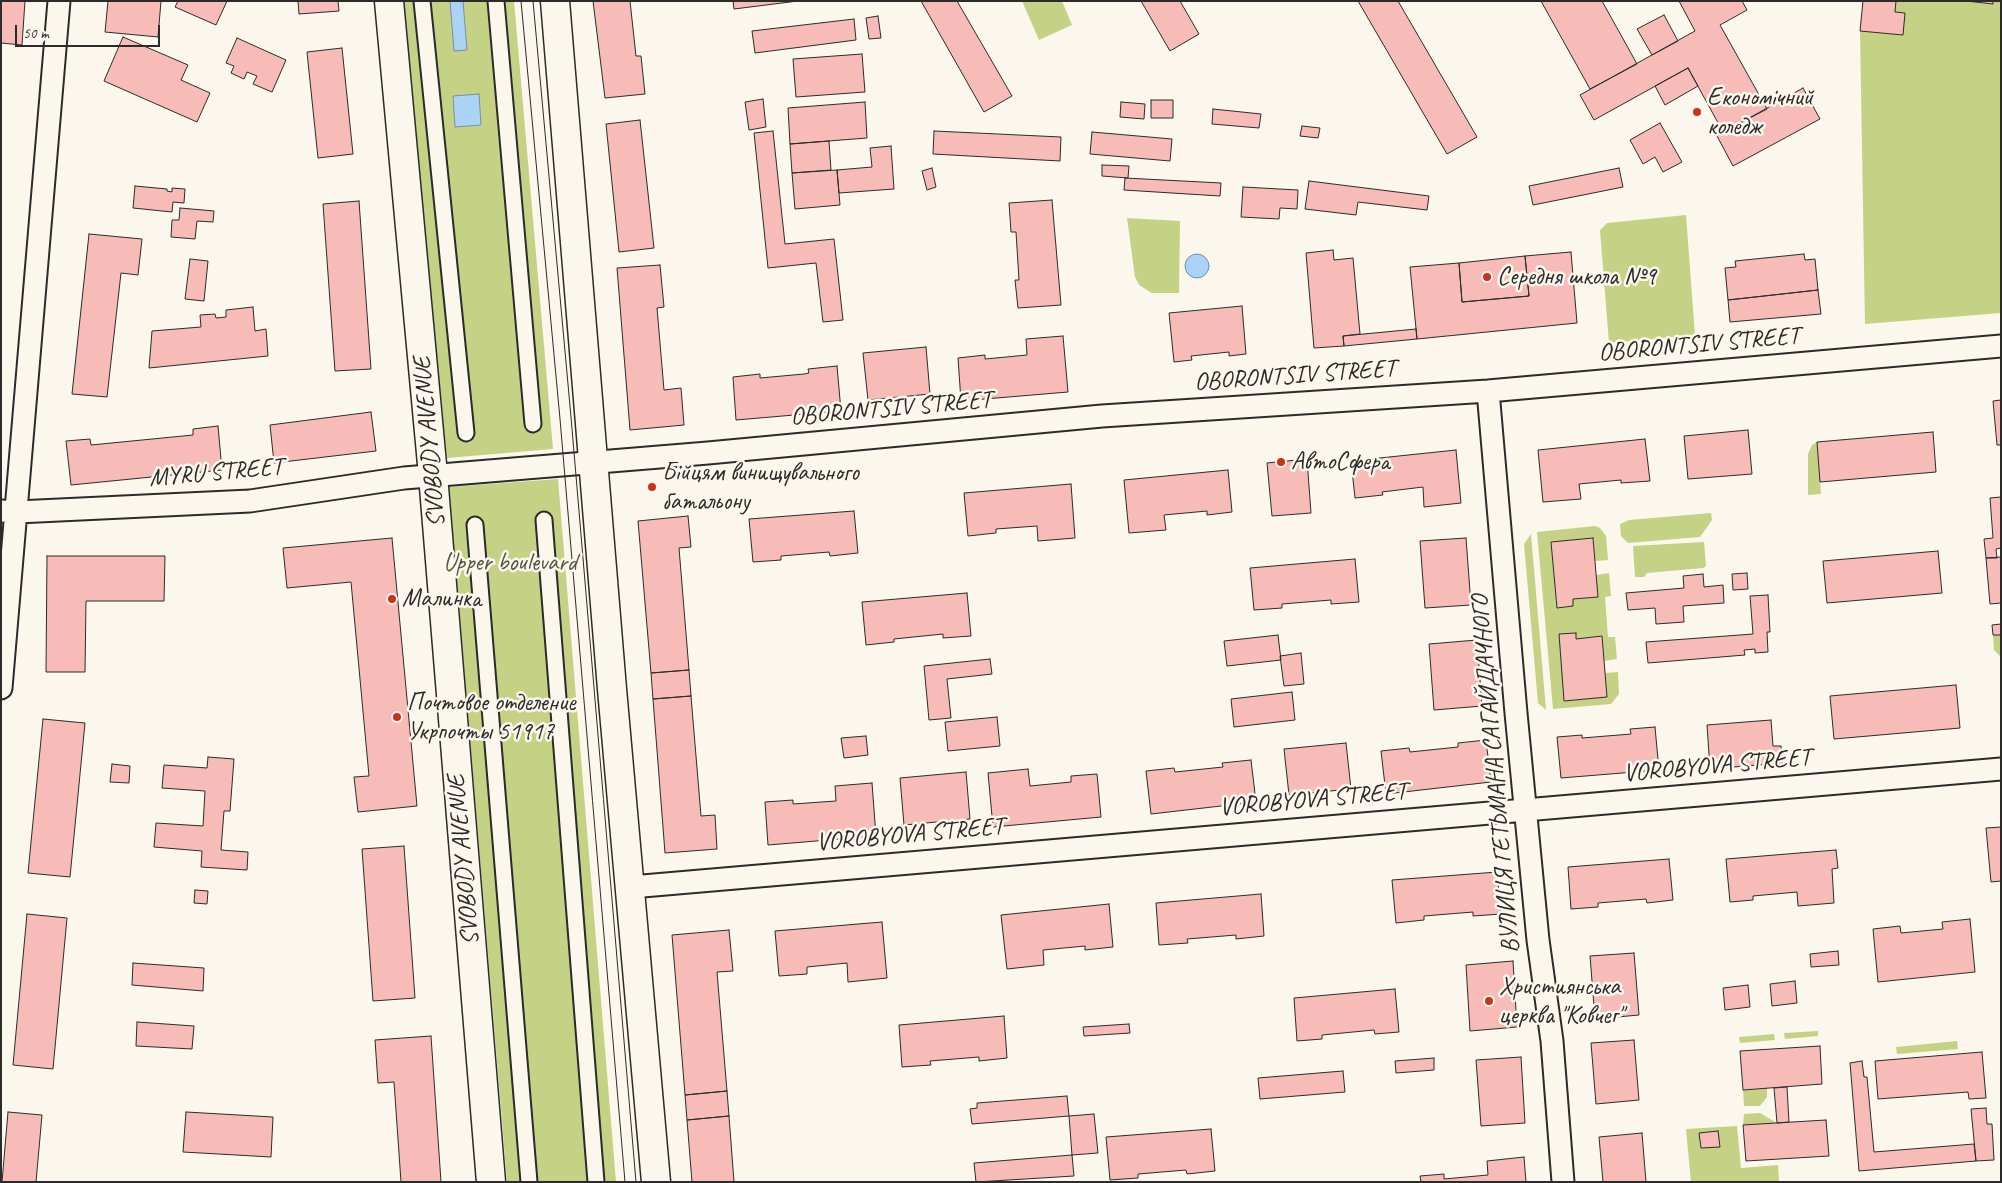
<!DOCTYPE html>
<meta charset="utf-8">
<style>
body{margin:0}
#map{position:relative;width:2002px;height:1183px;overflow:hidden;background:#fbf7ec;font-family:Caveat,sans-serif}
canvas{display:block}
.frame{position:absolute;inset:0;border:2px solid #2b2b2b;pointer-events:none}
.scale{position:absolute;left:15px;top:25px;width:145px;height:22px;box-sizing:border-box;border:2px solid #2b2b2b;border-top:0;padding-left:6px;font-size:15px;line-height:18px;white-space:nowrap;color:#2b2b2b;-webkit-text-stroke:4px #fbf7ec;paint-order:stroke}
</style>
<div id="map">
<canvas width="2002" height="1183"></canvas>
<div class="frame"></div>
<div class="scale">50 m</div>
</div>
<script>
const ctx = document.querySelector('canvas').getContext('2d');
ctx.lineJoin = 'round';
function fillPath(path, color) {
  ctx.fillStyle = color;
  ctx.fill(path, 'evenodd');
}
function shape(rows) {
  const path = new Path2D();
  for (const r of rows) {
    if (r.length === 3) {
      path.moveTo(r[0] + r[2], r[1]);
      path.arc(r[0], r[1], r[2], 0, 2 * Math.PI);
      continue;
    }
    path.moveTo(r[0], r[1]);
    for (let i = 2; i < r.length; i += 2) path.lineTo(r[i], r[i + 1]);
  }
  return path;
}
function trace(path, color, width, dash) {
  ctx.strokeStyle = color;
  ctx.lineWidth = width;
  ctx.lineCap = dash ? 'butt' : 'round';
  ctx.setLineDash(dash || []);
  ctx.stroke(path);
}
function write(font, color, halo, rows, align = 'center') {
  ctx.font = font + ' Caveat,sans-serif';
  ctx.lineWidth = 5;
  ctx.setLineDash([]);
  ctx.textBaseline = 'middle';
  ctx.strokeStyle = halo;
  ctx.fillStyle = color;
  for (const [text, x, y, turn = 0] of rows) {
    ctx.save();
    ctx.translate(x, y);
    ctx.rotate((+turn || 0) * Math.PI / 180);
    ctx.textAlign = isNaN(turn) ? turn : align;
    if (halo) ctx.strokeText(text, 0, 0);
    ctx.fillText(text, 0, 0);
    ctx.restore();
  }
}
fillPath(shape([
 [402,1,514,1,553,449,447,458],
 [1022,1,1062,1,1072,25,1039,40],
 [1896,1,1966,1,1993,4,1993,1,2001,1,2001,313,1865,324,1860,31,1902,35,1905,13,1895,12],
 [1686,215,1695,335,1609,343,1600,230,1607,223],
 [1127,218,1180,221,1179,293,1152,293,1139,285,1135,277],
 [1817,442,1821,494,1808,495,1808,454,1812,445],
 [558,479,616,1182,507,1182,449,487],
 [1711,513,1712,520,1700,537,1628,543,1621,536,1620,524,1629,520],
 [1595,526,1600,528,1606,536,1608,560,1595,561,1593,538,1551,542,1557,608,1573,606,1573,599,1598,597,1596,575,1609,573,1611,596,1605,597,1608,637,1615,637,1617,659,1604,661,1602,636,1576,639,1575,633,1559,634,1564,701,1607,697,1605,673,1618,672,1619,694,1611,704,1553,709,1537,532],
 [1531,534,1546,710,1538,703,1524,544],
 [1704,542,1706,566,1703,568,1647,573,1644,577,1635,577,1633,546],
 [1993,635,2001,635,2001,657,1994,650],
 [1818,1031,1818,1036,1785,1039,1784,1033],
 [1774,1034,1775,1040,1740,1043,1739,1037],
 [1957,1041,1958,1049,1897,1054,1896,1047],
 [1767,1088,1767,1097,1760,1106,1744,1106,1743,1090],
 [1760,1113,1777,1123,1743,1125,1744,1114],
 [1737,1126,1741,1168,1778,1165,1779,1181,1691,1182,1686,1129]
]), '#c5d285');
const water = shape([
 [450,1,463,1,467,50,454,51,450,1],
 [479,94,481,125,455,127,453,96,479,94],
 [1197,266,12]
]);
fillPath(water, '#abd3f6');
trace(water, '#7890a5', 1);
const building = shape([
 [1,1,25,1,22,45,1,43,1,1],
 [108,1,161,1,158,37,105,32,108,1],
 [178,1,227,1,216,25,175,7,178,1],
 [298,1,338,1,339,11,299,14,298,1],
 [593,1,630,1,636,56,641,56,645,94,605,98,593,1],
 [733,1,798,1,734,9,733,1],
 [921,1,957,1,1012,96,984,112,921,1],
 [1141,1,1180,1,1199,34,1170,51,1141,1],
 [1358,1,1398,1,1477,137,1447,154,1358,1],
 [1541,1,1602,1,1637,64,1590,89,1541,1],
 [1679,1,1742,1,1747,10,1720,25,1767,109,1723,132,1688,68,1594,120,1580,95,1695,31,1679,1],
 [1863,1,1896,1,1895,12,1905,13,1903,35,1860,31,1863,1],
 [1966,1,1993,1,1993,4,1966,1],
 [1664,15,1678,41,1652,55,1637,29,1664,15],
 [878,16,881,38,869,39,866,18,878,16],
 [854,19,856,40,755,53,752,31,854,19],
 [123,37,188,65,181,80,210,93,197,122,104,81,123,37],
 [237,38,286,60,272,92,253,84,257,76,247,72,244,79,231,73,234,66,226,63,237,38],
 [342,48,353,154,318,158,307,52,342,48],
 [862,54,865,92,796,97,793,59,862,54],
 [1688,68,1698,86,1665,105,1655,86,1688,68],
 [1803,88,1820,119,1733,166,1717,136,1803,88],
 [763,99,766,127,749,130,745,102,763,99],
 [1151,100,1173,100,1173,118,1151,118,1151,100],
 [865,102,867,138,790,144,788,108,865,102],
 [1121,102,1145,104,1144,119,1120,117,1121,102],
 [1213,109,1261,114,1259,128,1212,124,1213,109],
 [640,120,654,248,619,252,606,124,640,120],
 [1660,123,1682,162,1663,172,1655,157,1643,164,1630,140,1660,123],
 [1302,126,1320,128,1318,138,1300,136,1302,126],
 [773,131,785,244,834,239,843,320,823,322,816,263,768,268,754,133,773,131],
 [934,131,1061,137,1060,161,933,154,934,131],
 [1092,132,1172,139,1170,161,1090,154,1092,132],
 [829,141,831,170,792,173,790,144,829,141],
 [891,146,894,189,839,193,837,170,872,167,870,148,891,146],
 [1102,165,1129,166,1128,178,1102,176,1102,165],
 [932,168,936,187,927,190,922,171,932,168],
 [1619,168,1623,187,1533,205,1529,186,1619,168],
 [837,170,840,205,795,209,792,173,837,170],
 [1125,178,1221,183,1220,196,1124,190,1125,178],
 [1309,181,1429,196,1427,210,1358,202,1356,215,1305,209,1309,181],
 [135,186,167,189,167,191,172,192,172,188,185,189,184,203,173,202,172,212,133,208,135,186],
 [1243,187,1298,190,1297,209,1280,208,1279,219,1241,217,1243,187],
 [1052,200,1061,305,1018,308,1015,280,1019,280,1016,232,1011,232,1009,203,1052,200],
 [359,201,371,369,335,371,323,204,359,201],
 [180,208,214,211,213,222,197,221,195,239,171,237,172,220,179,220,180,208],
 [89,234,142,239,138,275,121,273,107,397,72,394,89,234],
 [1333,250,1334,260,1353,258,1360,334,1343,336,1344,346,1314,348,1306,253,1333,250],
 [1571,252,1577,323,1417,339,1410,267,1459,263,1462,302,1529,296,1525,256,1571,252],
 [1804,254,1805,260,1815,259,1818,290,1728,300,1725,268,1736,267,1735,261,1804,254],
 [1525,256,1529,296,1462,302,1459,263,1525,256],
 [190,259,208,261,204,301,185,299,190,259],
 [660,265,664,307,657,308,664,390,681,388,684,425,630,430,617,268,660,265],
 [1818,290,1821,314,1730,322,1728,300,1818,290],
 [1242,306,1246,354,1229,356,1229,352,1191,356,1192,360,1174,362,1169,313,1242,306],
 [253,307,255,331,266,329,268,356,149,368,152,331,201,327,200,315,215,314,216,318,226,317,226,310,253,307],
 [1416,329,1417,339,1344,346,1343,336,1416,329],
 [1063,336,1068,392,961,401,958,358,985,355,985,359,1027,355,1026,339,1063,336],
 [926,347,930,394,868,400,863,353,926,347],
 [837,366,841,411,736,420,733,377,760,374,760,378,804,374,809,373,808,369,837,366],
 [2001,400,2001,445,1997,445,1993,401,2001,400],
 [371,412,376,451,274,463,270,425,371,412],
 [218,426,222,470,71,485,66,441,90,439,91,445,193,435,193,429,218,426],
 [1748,430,1752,474,1688,479,1684,436,1748,430],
 [1933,432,1936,472,1820,482,1817,442,1933,432],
 [1645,439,1650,481,1621,483,1621,480,1579,484,1581,499,1543,502,1538,450,1645,439],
 [1456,450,1461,503,1424,507,1423,487,1382,492,1383,495,1355,498,1351,461,1456,450],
 [1307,459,1311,513,1272,516,1267,463,1307,459],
 [1228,470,1232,512,1207,515,1207,511,1164,515,1166,530,1129,533,1124,480,1228,470],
 [1071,484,1075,538,1038,541,1037,526,996,529,996,533,968,536,964,493,1071,484],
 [2001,497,2001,548,1996,549,1997,558,1986,558,1984,539,1993,538,1990,498,2001,497],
 [854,511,858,553,830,556,829,552,781,556,781,560,753,562,749,519,854,511],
 [688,516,691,547,679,548,689,670,651,673,638,521,688,516],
 [392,538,417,806,358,812,354,777,369,776,351,582,287,588,283,548,392,538],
 [1466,538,1471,605,1425,608,1420,541,1466,538],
 [1593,538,1598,597,1573,599,1573,606,1557,608,1551,542,1593,538],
 [1938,551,1942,593,1827,603,1823,561,1938,551],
 [47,556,165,556,164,601,86,601,85,672,46,672,47,556],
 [2001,557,2001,603,1990,604,1986,558,2001,557],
 [1355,559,1359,602,1331,604,1331,600,1282,604,1282,608,1254,610,1250,568,1355,559],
 [1747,573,1748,589,1733,590,1732,574,1747,573],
 [1703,574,1704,587,1723,585,1724,603,1683,606,1684,622,1656,624,1655,608,1628,610,1626,593,1684,588,1683,576,1703,574],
 [967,593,971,636,943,638,943,634,894,639,894,642,866,645,862,602,967,593],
 [1768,595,1770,632,1767,632,1768,652,1755,653,1755,649,1744,650,1745,655,1648,663,1646,642,1753,634,1750,596,1768,595],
 [2001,624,2001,635,1993,635,1992,625,2001,624],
 [1576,633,1576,639,1602,636,1607,697,1564,701,1559,634,1576,633],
 [1278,635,1281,660,1227,666,1224,641,1278,635],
 [1477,640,1482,706,1434,710,1429,644,1477,640],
 [1301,653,1304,684,1284,686,1280,656,1301,653],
 [990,659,992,674,947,679,951,718,929,720,924,666,990,659],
 [689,670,691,696,653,699,651,673,689,670],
 [1956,685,1960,728,1834,739,1830,696,1956,685],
 [1292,692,1295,720,1234,727,1231,699,1292,692],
 [691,696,701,816,715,815,717,849,665,853,653,699,691,696],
 [997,717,1000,746,948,751,945,722,997,717],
 [43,719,85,723,70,877,28,873,43,719],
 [1771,720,1773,746,1781,746,1782,763,1710,769,1707,725,1771,720],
 [1655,727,1659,770,1561,778,1557,737,1582,735,1582,738,1631,734,1630,729,1655,727],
 [866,736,868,755,844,758,841,738,866,736],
 [1486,740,1491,782,1386,794,1381,751,1409,748,1410,752,1458,747,1458,743,1486,740],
 [1346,743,1351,789,1289,795,1284,749,1346,743],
 [208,757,234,759,230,811,224,811,221,850,248,852,247,870,201,867,202,851,154,847,156,823,203,826,205,791,162,788,164,765,207,768,208,757],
 [1251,760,1256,802,1151,814,1146,771,1174,768,1175,772,1223,767,1222,763,1251,760],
 [112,764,130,766,129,783,110,782,112,764],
 [1028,769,1030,786,1071,782,1071,776,1097,774,1101,817,993,827,988,773,1028,769],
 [966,772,970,819,904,825,900,778,966,772],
 [872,783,876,836,768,845,765,802,793,800,793,804,836,801,835,786,872,783],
 [2001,827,2001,881,1991,882,1986,828,2001,827],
 [404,846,415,998,373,1001,362,849,404,846],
 [1836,850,1838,868,1832,869,1834,903,1798,906,1797,892,1753,896,1753,900,1730,902,1726,859,1836,850],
 [1669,859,1673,900,1647,903,1646,899,1598,903,1598,907,1571,909,1568,867,1669,859],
 [1497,872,1501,914,1473,916,1473,912,1424,916,1424,920,1396,923,1392,880,1497,872],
 [195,890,208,891,207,904,194,903,195,890],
 [1261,894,1264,936,1236,939,1236,935,1187,939,1188,943,1159,945,1156,903,1261,894],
 [1109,904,1113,947,1085,950,1085,946,1043,950,1044,965,1007,969,1001,915,1109,904],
 [27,914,67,918,53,1069,13,1065,27,914],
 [1970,919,1975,972,1878,982,1873,929,1900,926,1901,933,1943,929,1942,922,1970,919],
 [882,922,887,978,848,982,847,963,807,967,807,974,779,976,775,931,882,922],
 [729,930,733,971,717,972,727,1091,685,1095,672,935,729,930],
 [1838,951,1839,965,1811,967,1810,954,1838,951],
 [1634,953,1639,1015,1595,1019,1590,956,1634,953],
 [1513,961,1517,1027,1470,1031,1466,965,1513,961],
 [133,963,204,968,203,991,132,985,133,963],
 [1795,981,1797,1003,1772,1006,1770,984,1795,981],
 [1748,985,1750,1007,1725,1010,1723,988,1748,985],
 [1395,989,1399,1032,1375,1034,1374,1030,1322,1035,1322,1039,1297,1041,1294,998,1395,989],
 [1004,1016,1007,1058,979,1061,979,1057,930,1061,931,1065,902,1067,899,1025,1004,1016],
 [137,1022,194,1026,192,1049,136,1046,137,1022],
 [1129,1024,1130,1033,1084,1036,1083,1027,1129,1024],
 [431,1036,441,1182,401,1182,394,1082,378,1083,375,1040,431,1036],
 [1634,1040,1639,1100,1596,1104,1591,1043,1634,1040],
 [1820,1046,1822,1084,1743,1090,1740,1051,1820,1046],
 [1982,1052,1986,1098,1969,1099,1968,1092,1878,1099,1875,1061,1982,1052],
 [1521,1057,1525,1123,1481,1126,1476,1060,1521,1057],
 [1434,1058,1434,1070,1396,1073,1395,1061,1434,1058],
 [1862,1061,1864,1077,1867,1077,1874,1152,1974,1144,1976,1161,1859,1171,1850,1063,1862,1061],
 [1343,1071,1345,1092,1260,1099,1258,1078,1343,1071],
 [1787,1087,1789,1122,1777,1123,1774,1088,1787,1087],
 [727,1091,729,1116,687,1120,685,1095,727,1091],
 [1067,1096,1069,1116,972,1124,970,1109,977,1108,977,1103,1067,1096],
 [1986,1108,1987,1124,1992,1124,1994,1160,1976,1161,1971,1109,1986,1108],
 [8,1112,42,1115,36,1182,2,1182,8,1112],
 [186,1112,273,1117,271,1157,183,1152,186,1112],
 [1094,1114,1098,1153,1072,1155,1069,1116,1094,1114],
 [729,1116,734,1182,692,1182,687,1120,729,1116],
 [1826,1120,1829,1156,1746,1161,1743,1125,1826,1120],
 [1211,1129,1215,1171,1187,1174,1186,1170,1138,1174,1138,1178,1110,1180,1106,1137,1211,1129],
 [1718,1131,1720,1147,1701,1148,1699,1133,1718,1131],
 [1642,1133,1646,1182,1603,1182,1599,1137,1642,1133],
 [1072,1155,1074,1176,976,1182,974,1163,1072,1155],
 [1524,1157,1526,1182,1421,1182,1420,1176,1444,1174,1444,1179,1488,1175,1487,1161,1524,1157]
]);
fillPath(building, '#f7bbb8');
trace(building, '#2b2b2b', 1);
const pedestrian = shape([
 [422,1,466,433],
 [496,1,533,424],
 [544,520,596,1182],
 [475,525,529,1182]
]);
const minor = shape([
 [1488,391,1516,713,1538,940,1552,1041,1563,1182],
 [1,511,17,512,250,501,404,478,708,453,1102,416,1488,391,2001,346],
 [1,688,59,1],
 [631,887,2001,769]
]);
const secondary = shape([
 [389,1,433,475,491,1182],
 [555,1,612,689,656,1182]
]);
trace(pedestrian, '#2b2b2b', 19);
trace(minor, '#2b2b2b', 25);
trace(secondary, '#2b2b2b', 31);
trace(pedestrian, '#fbf7ec', 15);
trace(minor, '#fbf7ec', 21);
trace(secondary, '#fbf7ec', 28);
trace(shape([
 [521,1,560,419,625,1182],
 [533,1,571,417,636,1182]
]), '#2b2b2b', 1);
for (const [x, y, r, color] of [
 [1697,112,5,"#c8321e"],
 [1487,277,5,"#c8321e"],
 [1281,462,5,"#c8321e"],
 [652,487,5,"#c8321e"],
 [392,599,5,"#c8321e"],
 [397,717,5,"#c8321e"],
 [1489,1001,5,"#c8321e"]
]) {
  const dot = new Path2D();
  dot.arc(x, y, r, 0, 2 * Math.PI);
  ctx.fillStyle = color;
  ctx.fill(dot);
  trace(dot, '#fbf7ec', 2);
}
write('25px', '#2b2b2b', '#fbf7ec', [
 ["Економічний",1707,98],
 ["коледж",1707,127],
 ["Середня школа №9",1497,277],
 ["АвтоСфера",1291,462],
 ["Бійцям винищувального",662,473],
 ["батальону",662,502],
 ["Малинка",402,599],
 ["Почтовое отделение",407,703],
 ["Укрпочты 51917",407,732],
 ["Християнська",1499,987],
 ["церква \"Ковчег\"",1499,1016]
], 'left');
write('25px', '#2b2b2b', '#fbf7ec', [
 ["OBORONTSIV STREET",1699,345,-5],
 ["OBORONTSIV STREET",1295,376,-4],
 ["OBORONTSIV STREET",891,409,-5],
 ["SVOBODY AVENUE",430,442,-95],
 ["MYRU STREET",216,473,-5],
 ["VOROBYOVA STREET",1717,766,-5],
 ["ВУЛИЦЯ ГЕТЬМАНА САГАЙДАЧНОГО",1496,774,-95],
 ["VOROBYOVA STREET",1313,800,-5],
 ["VOROBYOVA STREET",910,835,-5],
 ["SVOBODY AVENUE",464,860,-95]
]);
write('25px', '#525542', '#fbf7ec', [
 ["Upper boulevard",510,563]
]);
</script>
